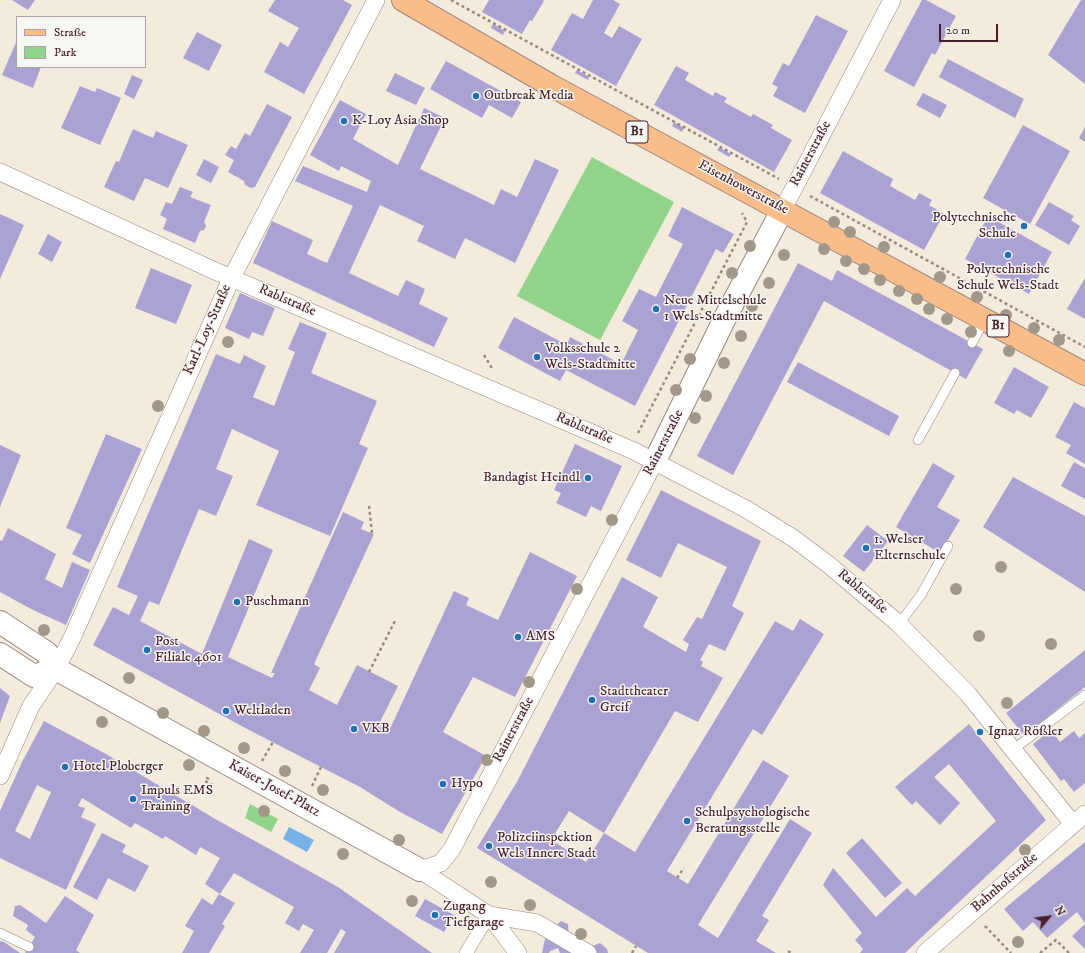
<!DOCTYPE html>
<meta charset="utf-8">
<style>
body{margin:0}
#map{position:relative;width:1085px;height:953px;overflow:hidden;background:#f3ebdb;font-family:"IM FELL DW Pica",serif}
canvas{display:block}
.legend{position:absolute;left:16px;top:16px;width:130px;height:52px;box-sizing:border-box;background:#f6f6f2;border:1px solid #b1a0a2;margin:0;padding:5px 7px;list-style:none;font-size:12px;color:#4a1f2b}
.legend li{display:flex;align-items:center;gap:8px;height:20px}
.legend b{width:20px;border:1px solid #b1a0a2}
.north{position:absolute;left:1029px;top:897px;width:40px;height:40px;-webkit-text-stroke:3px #f6f6f2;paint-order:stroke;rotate:61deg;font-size:11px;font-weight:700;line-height:16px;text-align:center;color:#4a1f2b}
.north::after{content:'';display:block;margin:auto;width:14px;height:18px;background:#4a1f2b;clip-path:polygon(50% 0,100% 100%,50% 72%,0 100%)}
.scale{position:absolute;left:939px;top:24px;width:59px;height:18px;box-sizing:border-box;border:2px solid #4a1f2b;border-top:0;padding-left:5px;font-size:12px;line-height:14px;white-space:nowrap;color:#4a1f2b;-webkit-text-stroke:3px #f6f6f2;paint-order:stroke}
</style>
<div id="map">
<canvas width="1085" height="953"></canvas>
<ul class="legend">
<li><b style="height:5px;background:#f8bd89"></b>Straße</li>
<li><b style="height:11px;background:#91d38a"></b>Park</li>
</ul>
<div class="north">N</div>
<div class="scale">20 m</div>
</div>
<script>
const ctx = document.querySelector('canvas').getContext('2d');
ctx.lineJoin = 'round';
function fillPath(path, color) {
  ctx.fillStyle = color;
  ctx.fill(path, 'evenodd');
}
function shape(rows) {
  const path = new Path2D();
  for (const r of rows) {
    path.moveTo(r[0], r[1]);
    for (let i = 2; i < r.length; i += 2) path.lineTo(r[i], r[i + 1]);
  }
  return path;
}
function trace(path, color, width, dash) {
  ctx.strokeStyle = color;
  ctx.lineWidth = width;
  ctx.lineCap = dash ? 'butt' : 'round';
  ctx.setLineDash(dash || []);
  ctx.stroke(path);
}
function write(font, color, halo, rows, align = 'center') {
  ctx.font = font + ' "IM FELL DW Pica",serif';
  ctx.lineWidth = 3;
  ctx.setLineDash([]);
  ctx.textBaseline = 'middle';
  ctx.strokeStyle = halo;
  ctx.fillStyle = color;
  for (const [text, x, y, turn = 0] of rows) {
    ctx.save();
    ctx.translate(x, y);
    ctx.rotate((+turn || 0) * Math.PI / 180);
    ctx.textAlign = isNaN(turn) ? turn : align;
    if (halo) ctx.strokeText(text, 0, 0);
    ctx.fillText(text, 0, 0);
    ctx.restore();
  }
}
fillPath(shape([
 [592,157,674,202,600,340,517,296],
 [250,804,278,819,271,832,245,818]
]), '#91d38a');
fillPath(shape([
 [289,827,314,840,307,852,283,839]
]), '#76b1e7');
fillPath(shape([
 [12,0,35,0,28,10],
 [275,0,343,0,352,5,304,94,264,72,280,42,288,47,299,28,268,11],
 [489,0,543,0,544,1,532,21,530,20,522,34,482,12],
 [593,0,613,0,620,4,604,33,612,38,619,26,642,39,616,86,551,50,572,13,583,19],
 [922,0,926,0,956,16,935,55,932,53,914,87,884,71],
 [1081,0,1085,0,1085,84,1048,55],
 [816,15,848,31,805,113,773,96,778,87,772,84,783,63,789,66],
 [493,24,505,31,503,35,491,28],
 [197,32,222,45,209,71,183,58],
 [17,40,17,67,41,67,33,88,2,75],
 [948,59,1024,99,1015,118,939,77],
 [446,61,521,102,512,118,489,105,482,118,430,89],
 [676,66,689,73,685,80,713,96,715,92,727,98,724,102,751,117,753,114,773,125,771,128,792,140,774,172,654,105],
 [577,70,589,77,588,80,575,73],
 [395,73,425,88,416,105,386,91],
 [132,75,143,80,134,99,124,94],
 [80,86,95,92,97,88,121,98,100,145,61,128],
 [923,93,947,105,940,118,916,105],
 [340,100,366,114,353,139,398,165,424,108,445,118,420,169,494,205,501,189,517,197,535,159,559,170,515,263,465,238,455,259,417,241,424,226,380,205,349,273,398,296,406,280,425,289,419,304,448,318,434,347,253,263,272,221,313,240,307,254,327,263,353,206,295,181,303,166,367,192,371,181,341,166,339,171,310,155],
 [267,104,292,117,255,187,251,188,245,185,244,181,228,172,234,160,225,155,231,146,236,149,245,133,250,136],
 [674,122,684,128,682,132,672,126],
 [1023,125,1070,151,1030,224,983,198],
 [1085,127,1085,142,1079,138],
 [133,129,153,138,156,131,188,145,168,188,145,178,134,201,104,187,116,161,119,162],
 [719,147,731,154,729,157,717,150],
 [843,151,893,179,890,186,915,200,919,193,932,200,929,205,944,214,924,250,820,193],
 [204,159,219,167,211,183,196,175],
 [180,187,193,192,190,197,211,205,204,222,206,226,204,230,200,231,195,243,163,229,167,219,160,215,166,202,172,204],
 [1049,202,1074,216,1071,220,1080,226,1069,245,1035,225],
 [682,207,734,234,723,253,716,249,635,406,566,370,560,381,498,348,514,317,567,345,570,337,621,364,638,330,622,321,639,289,656,297,683,244,668,236],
 [0,214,24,225,0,279],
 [988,216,1052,252,1029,294,965,259],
 [48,234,62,242,52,262,38,254],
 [798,263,832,281,837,270,983,349,966,379,824,301,733,475,697,456],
 [151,268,192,285,176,324,135,308],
 [1085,278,1085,319,1067,309],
 [240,293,275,308,263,336,252,332,249,339,225,328],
 [300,322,327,333,311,373,377,401,359,444,368,448,330,536,256,505,279,451,232,429,216,469,233,476,216,516,199,509,159,605,149,601,140,621,202,654,249,539,273,550,228,657,272,678,275,673,271,673,343,512,364,522,361,529,374,534,314,664,320,668,309,690,337,705,357,665,398,686,378,726,389,731,454,591,469,598,466,605,498,620,530,552,577,576,515,697,473,677,443,732,486,756,442,834,400,812,360,787,247,729,93,645,113,607,129,615,138,596,117,587,216,354,240,364,244,355,266,366,253,397,274,406,295,352,288,349],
 [798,362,899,416,889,436,787,382],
 [1014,367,1049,387,1031,418,1017,410,1014,414,994,403],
 [1074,402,1085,408,1085,464,1066,453,1071,445,1055,437],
 [106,434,142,449,90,563,72,554,82,535,66,528],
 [575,444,622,466,601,511,591,506,586,517,556,503,561,493,554,490],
 [0,445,21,455,0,507],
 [1074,462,1085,468,1085,499,1061,486],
 [933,463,955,476,937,507,960,520,940,553,896,527],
 [1013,477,1085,516,1085,592,983,527],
 [661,490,761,541,732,606,744,613,725,651,709,644,700,660,703,662,701,666,723,678,698,722,675,711,604,833,569,811,551,840,586,862,604,833,635,852,775,621,793,631,800,619,824,634,762,735,753,729,667,871,688,884,763,760,789,776,698,925,718,938,790,819,812,833,762,916,769,920,756,941,776,953,648,953,477,848,518,780,622,577,658,597,643,627,686,652,689,644,683,640,697,617,702,619,727,567,678,543,661,578,626,560],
 [867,525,888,541,864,572,843,556],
 [8,528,56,554,45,579,62,588,72,562,90,570,66,625,31,609,0,592,0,540,2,541],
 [1085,650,1085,687,1024,736,1006,713],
 [0,688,10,696,0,723],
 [44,721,106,754,217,820,338,887,432,953,334,953,346,932,341,929,327,953,300,953,314,930,303,924,299,931,285,923,294,907,234,873,220,894,205,884,220,858,200,847,196,855,165,836,163,839,135,823,131,828,82,798,78,806,85,808,81,817,96,824,66,890,0,858,0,811,22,762],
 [37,785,51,792,30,839,15,831],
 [969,724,1046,820,905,953,860,953,863,949,855,940,862,933,823,885,833,868,876,917,907,888,915,896,996,821,949,764,934,777,960,803,940,825,916,801,912,805,895,787],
 [1051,730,1060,742,1074,731,1079,738,1085,733,1085,783,1074,792,1064,779,1061,781,1033,744],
 [102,833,126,845,122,852,149,866,135,892,108,878,97,900,73,887],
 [862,838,902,883,885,898,846,853],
 [1085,842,1085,923,1077,912,1047,938,1033,922,1023,931,1004,909],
 [219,894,235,903,222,924,225,926,209,953,182,953,194,931,185,926,202,898,212,905],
 [65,896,94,915,76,950,80,953,25,953,35,937,26,930,28,925,13,916,15,906,20,905,46,923],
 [425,899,454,915,444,932,415,916],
 [561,921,568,924,569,936,590,947,600,943,607,949,608,953,560,953,558,948,550,951,549,953,542,953,546,934],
 [1085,924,1085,949,1072,936],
 [0,941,4,942,20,953,0,953]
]), '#aba2d4');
const service = shape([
 [972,343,985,319],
 [918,440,955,373],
 [899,624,921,595,948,546],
 [1014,749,1085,695],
 [0,933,29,947]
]);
const pedestrian = shape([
 [466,953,489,915]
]);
const minor = shape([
 [0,172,215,271,634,451,746,509,793,538,829,565,899,624,968,694,1073,824],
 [783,209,892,0],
 [0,776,31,706,56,669,72,638,232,277,376,0],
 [420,870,441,863,452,849,655,461],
 [420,870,489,915,518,953],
 [489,915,537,923,588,953],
 [925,953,1085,814]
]);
const tertiary = shape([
 [655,461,727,314,783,209],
 [0,622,47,653,56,669,420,870],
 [0,654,34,676,56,669]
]);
const primary = shape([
 [403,0,550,85,1085,374]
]);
trace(service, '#9e8583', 10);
trace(pedestrian, '#9e8583', 14);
trace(minor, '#9e8583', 18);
trace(tertiary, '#9e8583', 24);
trace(primary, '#9e8583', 24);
trace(shape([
 [451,0,779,179],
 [810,196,1085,347],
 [484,355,493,370],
 [638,433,747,222,742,213],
 [369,506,372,533],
 [369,672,396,619],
 [262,761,273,742],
 [209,779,207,778,205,781,213,785],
 [312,786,321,767],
 [677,878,684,868],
 [985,926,1011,953],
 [788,951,791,953],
 [632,953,636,946],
 [1040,953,1056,940,1069,953]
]), '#9e8583', 2.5, [3, 3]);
trace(service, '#fff', 9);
trace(pedestrian, '#fff', 13);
trace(minor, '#fff', 17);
trace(tertiary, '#fff', 22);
trace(primary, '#f8bd89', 22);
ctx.fillStyle = '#a2988a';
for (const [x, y] of [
 [834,222],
 [850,232],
 [750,246],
 [884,247],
 [824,249],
 [784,255],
 [846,261],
 [864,269],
 [732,273],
 [940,277],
 [880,280],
 [769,283],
 [899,291],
 [977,297],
 [917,299],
 [752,306],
 [929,309],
 [1006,315],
 [947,319],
 [1034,328],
 [971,332],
 [741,336],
 [1059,340],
 [228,342],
 [1009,351],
 [690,359],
 [724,363],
 [676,390],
 [706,396],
 [158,406],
 [695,418],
 [612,520],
 [1001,567],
 [577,589],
 [956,589],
 [44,630],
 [979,636],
 [1051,644],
 [129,678],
 [529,682],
 [1007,703],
 [163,713],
 [102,722],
 [204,731],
 [244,748],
 [487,760],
 [189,765],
 [285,771],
 [323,790],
 [264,811],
 [399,840],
 [1025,850],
 [343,854],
 [491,882],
 [412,901],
 [530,905],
 [581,934],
 [1018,942]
]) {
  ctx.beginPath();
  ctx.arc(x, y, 6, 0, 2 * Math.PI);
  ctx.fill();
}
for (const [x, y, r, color] of [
 [476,96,4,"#1f6fb2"],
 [344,121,4,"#1f6fb2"],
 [1024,226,4,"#1f6fb2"],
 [1008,255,4,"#1f6fb2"],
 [656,309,4,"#1f6fb2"],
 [537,357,4,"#1f6fb2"],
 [588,478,4,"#1f6fb2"],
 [866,548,4,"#1f6fb2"],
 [237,602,4,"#1f6fb2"],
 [518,637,4,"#1f6fb2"],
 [147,650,4,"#1f6fb2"],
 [592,700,4,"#1f6fb2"],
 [226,711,4,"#1f6fb2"],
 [354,729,4,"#1f6fb2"],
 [980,732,4,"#1f6fb2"],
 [65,767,4,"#1f6fb2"],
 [443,784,4,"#1f6fb2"],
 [133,799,4,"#1f6fb2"],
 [687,821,4,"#1f6fb2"],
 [489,846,4,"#1f6fb2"],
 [435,915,4,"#1f6fb2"]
]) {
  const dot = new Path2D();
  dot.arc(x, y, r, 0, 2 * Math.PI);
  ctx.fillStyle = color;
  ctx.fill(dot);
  trace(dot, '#f6f6f2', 1.5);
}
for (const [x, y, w] of [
 [637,132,22],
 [998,326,22]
]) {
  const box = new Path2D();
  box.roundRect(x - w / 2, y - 11, w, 22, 3);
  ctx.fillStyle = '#f6f6f2';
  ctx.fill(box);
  trace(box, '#4a1f2b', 1);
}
write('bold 13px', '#4a1f2b', null, [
 ["B1",637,132],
 ["B1",998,326]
]);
write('14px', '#4a1f2b', '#f6f6f2', [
 ["Outbreak Media",484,96],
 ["K-Loy Asia Shop",352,121],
 ["Polytechnische",1016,218,"right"],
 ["Schule",1016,234,"right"],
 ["Polytechnische",1008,270,"center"],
 ["Schule Wels-Stadt",1008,286,"center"],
 ["Neue Mittelschule",664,301],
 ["1 Wels-Stadtmitte",664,317],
 ["Volksschule 2",545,349],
 ["Wels-Stadtmitte",545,365],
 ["Bandagist Heindl",580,478,"right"],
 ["1. Welser",874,540],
 ["Elternschule",874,556],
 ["Puschmann",245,602],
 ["AMS",526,637],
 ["Post",155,642],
 ["Filiale 4601",155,658],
 ["Stadttheater",600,692],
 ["Greif",600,708],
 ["Weltladen",234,711],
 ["VKB",362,729],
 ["Ignaz Rößler",988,732],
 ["Hotel Ploberger",73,767],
 ["Hypo",451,784],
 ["Impuls EMS",141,791],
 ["Training",141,807],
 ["Schulpsychologische",695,813],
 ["Beratungsstelle",695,829],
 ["Polizeiinspektion",497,838],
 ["Wels Innere Stadt",497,854],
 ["Zugang",443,907],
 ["Tiefgarage",443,923]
], 'left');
write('14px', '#4a1f2b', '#f6f6f2', [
 ["Rainerstraße",811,154,-62],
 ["Eisenhowerstraße",743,188,28],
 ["Rablstraße",287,301,23],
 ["Karl-Loy-Straße",208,330,-66],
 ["Rablstraße",584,429,23],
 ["Rainerstraße",664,443,-63],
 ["Rablstraße",862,592,40],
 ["Rainerstraße",514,730,-62],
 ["Kaiser-Josef-Platz",274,789,29],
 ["Bahnhofstraße",1005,883,-41]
]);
</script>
